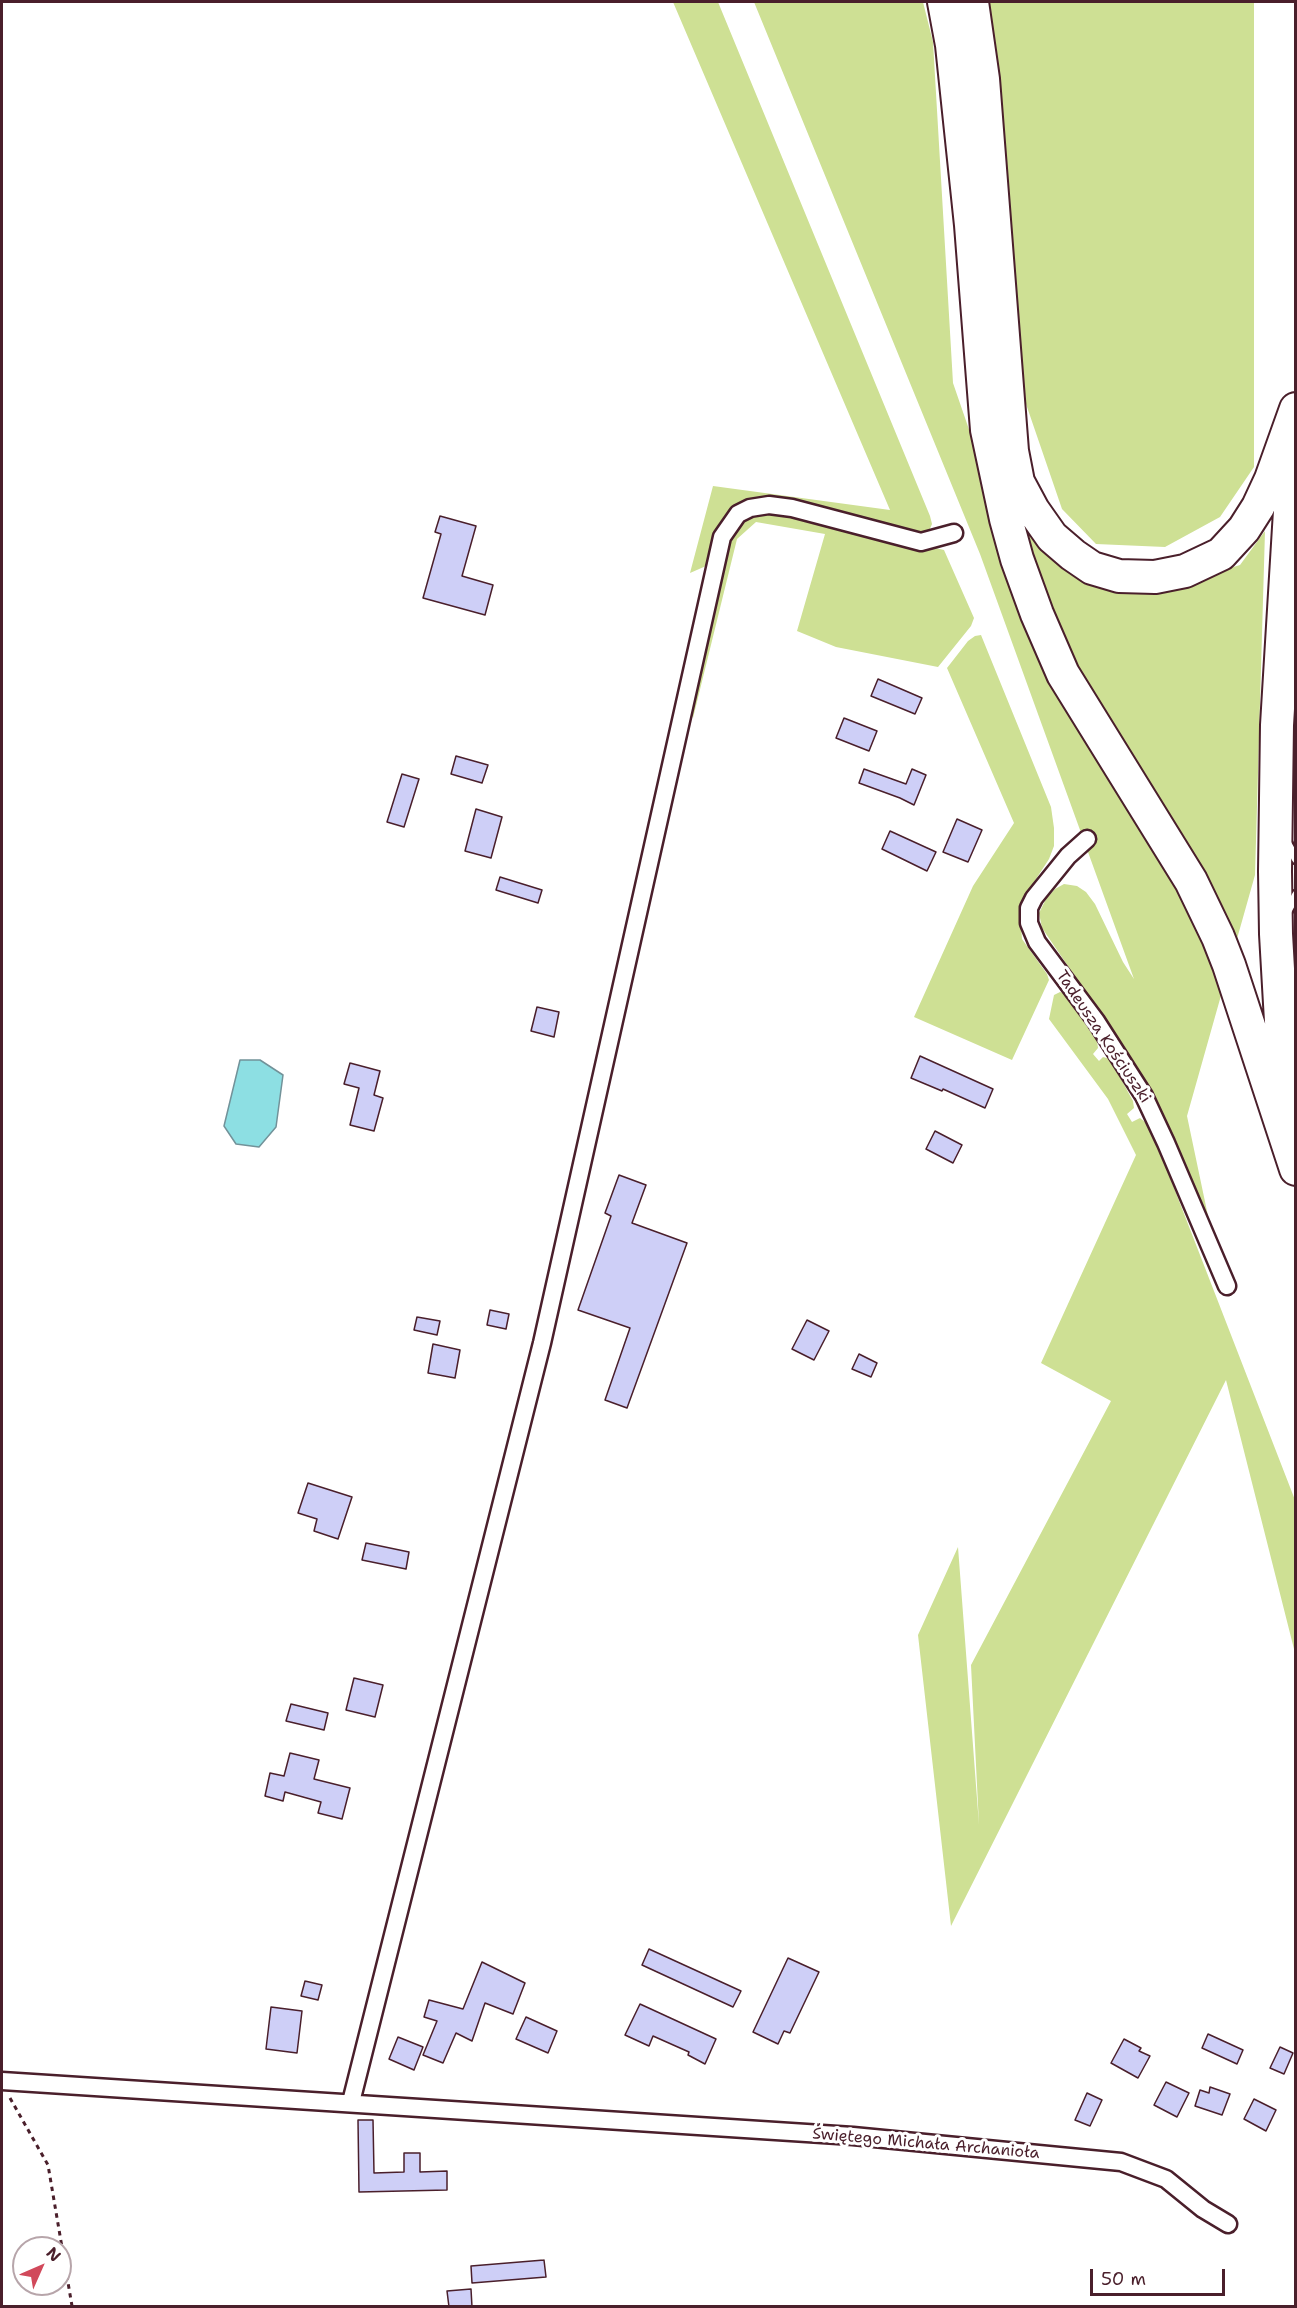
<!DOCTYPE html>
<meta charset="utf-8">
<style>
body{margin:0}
#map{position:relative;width:1297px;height:2308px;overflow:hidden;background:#fff;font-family:"Shantell Sans",sans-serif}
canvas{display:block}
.frame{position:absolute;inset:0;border:3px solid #4a1f2b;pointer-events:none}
.north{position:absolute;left:12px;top:2236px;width:60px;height:60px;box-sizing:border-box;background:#fff;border:2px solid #b7a5aa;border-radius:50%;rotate:45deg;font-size:16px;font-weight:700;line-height:24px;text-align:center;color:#4a1f2b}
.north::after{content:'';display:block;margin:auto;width:21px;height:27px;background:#d1495b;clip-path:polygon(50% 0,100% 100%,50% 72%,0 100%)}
.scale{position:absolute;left:1090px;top:2269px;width:135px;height:27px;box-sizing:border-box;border:3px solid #4a1f2b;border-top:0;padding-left:8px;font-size:18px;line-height:21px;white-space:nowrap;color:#4a1f2b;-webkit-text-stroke:4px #fff;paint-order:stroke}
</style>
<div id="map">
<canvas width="1297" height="2308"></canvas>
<div class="frame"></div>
<div class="north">N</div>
<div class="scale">50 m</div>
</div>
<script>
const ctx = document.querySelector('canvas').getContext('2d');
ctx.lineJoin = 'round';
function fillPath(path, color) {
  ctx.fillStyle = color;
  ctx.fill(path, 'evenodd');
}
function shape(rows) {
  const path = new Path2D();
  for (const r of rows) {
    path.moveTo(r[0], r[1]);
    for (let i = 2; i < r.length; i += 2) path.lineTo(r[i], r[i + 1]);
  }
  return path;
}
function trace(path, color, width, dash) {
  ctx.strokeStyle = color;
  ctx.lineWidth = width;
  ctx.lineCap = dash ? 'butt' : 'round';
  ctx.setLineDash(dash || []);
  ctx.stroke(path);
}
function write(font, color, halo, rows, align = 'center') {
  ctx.font = font + ' "Shantell Sans",sans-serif';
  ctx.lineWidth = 6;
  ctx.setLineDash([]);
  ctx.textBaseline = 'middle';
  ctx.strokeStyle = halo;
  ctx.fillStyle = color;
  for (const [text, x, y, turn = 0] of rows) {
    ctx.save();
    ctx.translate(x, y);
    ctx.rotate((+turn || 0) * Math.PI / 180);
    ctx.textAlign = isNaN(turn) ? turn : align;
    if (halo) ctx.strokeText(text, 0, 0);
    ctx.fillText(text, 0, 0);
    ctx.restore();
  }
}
fillPath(shape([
 [673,2,718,2,930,516,932,524,929,531,924,535,755,501,706,566,690,573,713,486,890,510],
 [754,2,923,2,933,42,953,383,1005,534,1033,535,1116,588,1149,593,1240,565,1265,531,1255,875,1187,1116,1212,1235,1151,1091,1102,1016,1042,928,1039,913,1046,899,1055,889,1064,884,1077,886,1086,892,1095,904,1123,962,1134,979,980,554],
 [986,2,1254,2,1254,467,1220,517,1165,547,1096,544,1062,509,1026,404],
 [770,510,944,550,974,618,971,626,938,667,836,647,797,631,825,534,756,522,737,539,693,718,690,711,728,537,735,525,751,515],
 [981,635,1051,807,1054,828,1054,846,1049,859,1023,899,1020,914,1022,939,1047,974,1049,980,1012,1060,914,1017,973,886,1014,823,947,668,968,641,975,636],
 [1060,992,1064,993,1097,1041,1098,1048,1093,1054,1099,1061,1103,1057,1110,1059,1133,1101,1134,1108,1127,1114,1132,1122,1140,1118,1150,1126,1295,1500,1295,1653,1226,1380,951,1926,918,1635,958,1547,979,1825,971,1665,1111,1401,1041,1363,1136,1155,1108,1099,1049,1019,1054,995]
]), '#cee094');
const water = shape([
 [240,1060,260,1060,283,1075,276,1127,259,1147,236,1144,224,1126,240,1060]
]);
fillPath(water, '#8ddfe3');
trace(water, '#729299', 1.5);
const building = shape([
 [440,516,476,526,462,576,493,585,485,615,423,598,441,534,435,532,440,516],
 [878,679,922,698,915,714,871,696,878,679],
 [844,718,877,731,869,751,836,738,844,718],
 [456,756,488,765,482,783,451,774,456,756],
 [864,769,906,784,912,769,926,775,914,805,900,798,859,783,864,769],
 [402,774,419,779,404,827,387,822,402,774],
 [476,809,502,817,491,858,465,851,476,809],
 [957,819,982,830,968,862,943,852,957,819],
 [890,831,936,852,927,871,882,849,890,831],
 [500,877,542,890,538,903,496,890,500,877],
 [537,1007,559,1012,554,1037,531,1031,537,1007],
 [920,1056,993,1089,985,1108,943,1089,942,1091,911,1078,920,1056],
 [350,1063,380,1071,374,1095,383,1098,374,1131,350,1125,359,1088,344,1084,350,1063],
 [935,1131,962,1145,953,1163,926,1149,935,1131],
 [619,1175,646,1185,632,1223,687,1243,627,1408,605,1400,630,1328,578,1310,611,1216,605,1213,619,1175],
 [490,1310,509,1314,506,1329,487,1325,490,1310],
 [417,1317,440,1321,437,1335,414,1330,417,1317],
 [807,1320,829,1331,814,1360,792,1349,807,1320],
 [433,1344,460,1350,455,1378,428,1373,433,1344],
 [859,1354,877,1363,871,1377,852,1369,859,1354],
 [308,1483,352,1497,338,1539,314,1531,317,1519,298,1513,308,1483],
 [366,1543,409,1552,406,1569,362,1560,366,1543],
 [354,1678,383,1685,375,1717,346,1710,354,1678],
 [291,1704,328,1713,324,1730,286,1721,291,1704],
 [290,1753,319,1760,314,1779,350,1788,342,1819,318,1813,321,1802,285,1792,283,1801,265,1796,270,1773,284,1776,290,1753],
 [649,1949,741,1991,733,2007,642,1965,649,1949],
 [788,1958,819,1972,790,2033,784,2031,778,2044,753,2032,788,1958],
 [482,1962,525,1983,513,2014,485,2003,472,2041,456,2033,443,2063,423,2055,437,2021,424,2017,429,2000,463,2009,482,1962],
 [305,1981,322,1985,318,2000,301,1996,305,1981],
 [640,2004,716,2039,705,2064,688,2055,689,2052,653,2036,649,2046,625,2035,640,2004],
 [271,2007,302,2011,297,2053,266,2049,271,2007],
 [526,2017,557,2031,548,2053,516,2039,526,2017],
 [1208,2034,1243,2050,1237,2064,1202,2048,1208,2034],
 [398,2037,423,2047,414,2070,389,2059,398,2037],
 [1124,2039,1141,2048,1139,2051,1150,2056,1138,2078,1111,2063,1124,2039],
 [1280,2047,1293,2053,1284,2074,1270,2068,1280,2047],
 [1166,2082,1189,2093,1177,2117,1154,2105,1166,2082],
 [1210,2087,1230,2094,1222,2115,1195,2106,1200,2090,1209,2093,1210,2087],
 [1087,2093,1102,2100,1090,2126,1075,2120,1087,2093],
 [1254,2099,1276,2110,1266,2131,1244,2119,1254,2099],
 [358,2120,373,2120,374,2173,404,2172,404,2153,420,2153,420,2172,447,2171,447,2190,359,2192,358,2120],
 [544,2260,546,2277,472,2283,471,2266,544,2260],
 [471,2289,472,2307,449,2307,447,2291,471,2289]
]);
fillPath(building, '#cecff7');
trace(building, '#4a1f2b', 1.5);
const lane = shape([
 [1287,843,1296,859],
 [1287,912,1296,895]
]);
const street = shape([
 [1087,839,1068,856,1034,898,1029,908,1029,923,1037,942,1096,1021,1144,1096,1166,1143,1227,1286],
 [2,2081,853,2136,1121,2162,1166,2179,1203,2209,1228,2224],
 [351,2102,542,1343,722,537,738,514,750,508,769,505,792,508,921,542,954,533]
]);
const highway = shape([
 [944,2,952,45,971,225,987,430,1006,519,1017,559,1037,614,1063,674,1191,881,1218,937,1229,965,1296,1169],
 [972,2,983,79,1012,451,1018,482,1033,510,1052,537,1073,555,1092,568,1119,576,1155,577,1185,571,1221,554,1244,529,1258,507,1271,479,1296,409],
 [1288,1105,1284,1073,1276,934,1275,871,1277,725,1294,445]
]);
trace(lane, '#4a1f2b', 13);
trace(street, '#4a1f2b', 21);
trace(highway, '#4a1f2b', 36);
trace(shape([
 [10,2098,48,2165,72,2306]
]), '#4a1f2b', 3, [4.5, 4.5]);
trace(lane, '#fff', 8);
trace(street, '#fff', 16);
trace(highway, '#fff', 32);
write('16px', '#4a1f2b', '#fff', [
 ["Tadeusza Kościuszki",1103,1037,56],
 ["Świętego Michała Archanioła",926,2144,5]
]);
</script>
